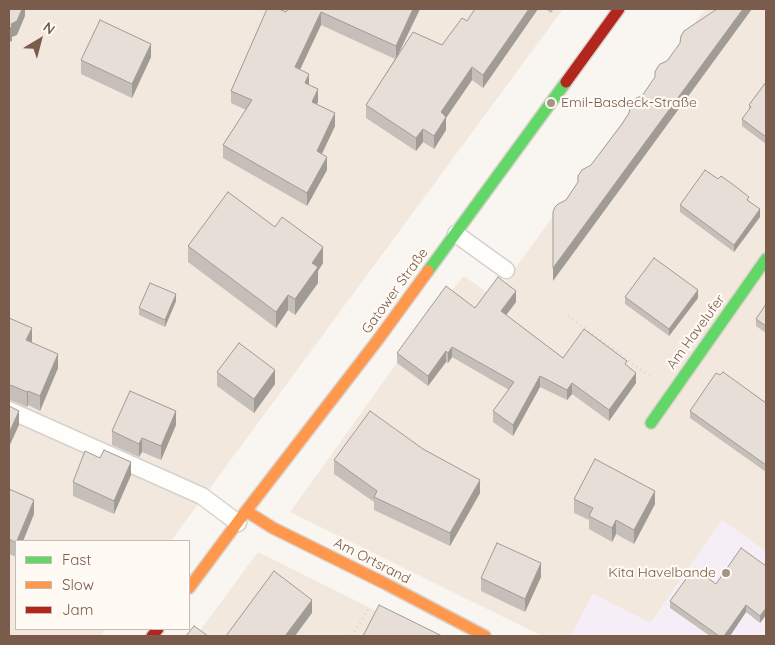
<!DOCTYPE html>
<meta charset="utf-8">
<style>
body{margin:0}
#map{position:relative;width:775px;height:645px;overflow:hidden;background:#f9f5f0;font-family:Quicksand,sans-serif}
canvas{display:block}
.frame{position:absolute;inset:0;border:10px solid #7a5c4d;pointer-events:none}
.legend{position:absolute;left:15px;top:540px;width:175px;height:90px;box-sizing:border-box;background:#fffaf3;border:1px solid #cabbb1;margin:0;padding:6px 9px;list-style:none;font-size:15px;color:#7a5c4d}
.legend li{display:flex;align-items:center;gap:10px;height:25px}
.legend b{width:25px;border:1px solid #cabbb1}
.north{position:absolute;left:15px;top:15px;width:50px;height:50px;-webkit-text-stroke:4px #fffaf3;paint-order:stroke;rotate:37deg;font-size:14px;font-weight:700;line-height:20px;text-align:center;color:#7a5c4d}
.north::after{content:'';display:block;margin:auto;width:18px;height:22px;background:#7a5c4d;clip-path:polygon(50% 0,100% 100%,50% 72%,0 100%)}
</style>
<div id="map">
<canvas width="775" height="645"></canvas>
<div class="frame"></div>
<ul class="legend">
<li><b style="height:6px;background:#63d668"></b>Fast</li>
<li><b style="height:6px;background:#ff974d"></b>Slow</li>
<li><b style="height:6px;background:#b3261e"></b>Jam</li>
</ul>
<div class="north">N</div>
</div>
<script>
const ctx = document.querySelector('canvas').getContext('2d');
ctx.lineJoin = 'round';
function fillPath(path, color) {
  ctx.fillStyle = color;
  ctx.fill(path, 'evenodd');
}
function shape(rows) {
  const path = new Path2D();
  for (const r of rows) {
    path.moveTo(r[0], r[1]);
    for (let i = 2; i < r.length; i += 2) path.lineTo(r[i], r[i + 1]);
  }
  return path;
}
function trace(path, color, width, dash) {
  ctx.strokeStyle = color;
  ctx.lineWidth = width;
  ctx.lineCap = dash ? 'butt' : 'round';
  ctx.setLineDash(dash || []);
  ctx.stroke(path);
}
function write(font, color, halo, rows, align = 'center') {
  ctx.font = font + ' Quicksand,sans-serif';
  ctx.lineWidth = 4.5;
  ctx.setLineDash([]);
  ctx.textBaseline = 'middle';
  ctx.strokeStyle = halo;
  ctx.fillStyle = color;
  for (const [text, x, y, turn = 0] of rows) {
    ctx.save();
    ctx.translate(x, y);
    ctx.rotate((+turn || 0) * Math.PI / 180);
    ctx.textAlign = isNaN(turn) ? turn : align;
    if (halo) ctx.strokeText(text, 0, 0);
    ctx.fillText(text, 0, 0);
    ctx.restore();
  }
}
fillPath(shape([
 [9,9,563,9,171,541,16,541,16,629,106,629,100,636,9,636],
 [705,9,766,9,766,552,722,520,650,624,593,594,571,636,542,636,290,512,397,363,446,297,464,276,492,296,500,289],
 [258,552,427,636,196,636]
]), '#f2e8de');
fillPath(shape([
 [722,520,766,552,766,636,571,636,593,594,651,623]
]), '#f6eef6');
const lane = shape([
 [456,234,506,270],
 [9,410,202,496,238,523]
]);
const fast = shape([
 [428,271,566,82],
 [651,423,766,259]
]);
const slow = shape([
 [246,511,273,528,384,583,485,636],
 [189,588,246,511,377,341,428,271]
]);
const jam = shape([
 [566,82,619,9],
 [152,636,158,629]
]);
trace(lane, '#d7d1cb', 19);
trace(fast, '#d9d2cb', 14);
trace(slow, '#d9d2cb', 14);
trace(jam, '#d9d2cb', 14);
trace(shape([
 [568,316,649,376],
 [352,636,369,607]
]), '#dcd5d0', 3, [1, 4]);
trace(lane, '#fefefd', 16);
trace(fast, '#63d668', 11);
trace(slow, '#ff974d', 11);
trace(jam, '#b3261e', 11);
fillPath(shape([
 [420,9,396,57,442,45,467,21,492,9,538,9,483,88,472,80,446,118,446,130,434,149,423,142,416,151,366,118,366,105,395,59,321,25,300,70,318,102,317,104,335,126,322,154,327,170,307,206,223,158,223,145,246,110,231,103,231,91,286,12],
 [545,9,554,9,551,13],
 [151,57,132,98,81,74,81,60],
 [766,82,766,144,742,126,742,119,749,111,749,105],
 [749,202,760,217,734,252,680,212,680,205],
 [188,246,323,263,318,271,318,283,295,315,288,310,276,328,188,262],
 [625,297,698,298,669,336,625,304],
 [176,301,165,327,139,315,139,308],
 [516,302,506,315,563,358,627,367,636,383,609,421,572,394,567,400,540,387,513,436,493,422,493,411,509,390,452,357,448,363,446,362,428,386,397,363,397,353,475,308],
 [766,304,766,333,756,326,756,319],
 [9,318,32,342,58,368,40,411,28,405,27,407,13,401,9,400],
 [217,372,275,384,254,413,217,386],
 [766,403,766,472,690,418,690,411],
 [176,425,161,460,142,452,139,457,112,445,112,431],
 [100,458,131,475,114,514,73,496,73,482],
 [334,460,480,493,450,546,374,510,374,502,334,474],
 [9,489,34,514,23,541,16,541,16,557,9,554],
 [574,499,655,504,634,544,616,534,612,542,589,529,589,520,574,513],
 [766,566,766,615,760,623,746,612,730,636,710,636,670,608,670,601],
 [541,577,525,612,481,591,481,578]
]), '#c6bfb9');
fillPath(shape([
 [22,9,25,9,25,16,17,35,12,37,12,41,9,42,9,28,11,24],
 [413,9,420,9,396,59,396,46],
 [529,9,538,9,483,88,483,75],
 [743,9,752,9,553,281,553,268],
 [321,12,321,25,295,80,295,67],
 [151,44,151,57,132,98,132,84],
 [472,67,472,80,446,118,446,130,434,149,434,136,441,112],
 [309,74,309,86,305,83],
 [318,89,318,102,312,115,312,102],
 [335,113,335,126,317,164,317,151],
 [423,129,423,142,416,151,416,138],
 [327,157,327,170,307,206,307,193],
 [760,209,760,217,734,252,734,245],
 [323,247,323,263,318,271,318,283,295,315,295,299,312,263],
 [698,290,698,298,669,336,669,329],
 [516,291,516,302,501,322,501,311],
 [176,294,176,301,165,327,165,320],
 [288,295,288,310,276,328,276,312],
 [32,328,32,342,26,340],
 [452,347,452,357,448,363,448,353],
 [446,351,446,362,428,386,428,376],
 [58,354,58,368,40,411,40,396],
 [275,370,275,384,254,413,254,399],
 [636,373,636,383,609,421,609,410],
 [540,376,540,387,513,436,513,425],
 [572,383,572,394,567,400,567,390],
 [28,391,28,405,27,407,27,392],
 [19,411,19,425,9,447,9,433],
 [176,411,176,425,161,460,161,446],
 [142,438,142,452,139,457,139,444],
 [131,462,131,475,114,514,114,501],
 [480,480,480,493,450,546,450,533],
 [655,491,655,504,634,544,634,530],
 [34,500,34,514,23,541,17,541],
 [616,520,616,534,612,542,612,528],
 [541,563,541,577,525,612,525,599],
 [312,600,312,613,295,636,285,636],
 [746,605,746,612,730,636,724,636],
 [766,608,766,615,760,623,760,616]
]), '#a19b96');
const building = shape([
 [9,9,22,9,17,21,11,24,12,27,9,28,9,9],
 [267,9,279,9,286,12,288,9,413,9,396,46,321,12,295,67,309,74,305,83,318,89,312,102,335,113,317,151,327,157,307,193,223,145,252,100,231,91,267,9],
 [475,9,529,9,483,75,472,67,441,112,446,117,434,136,423,129,416,138,366,105,413,32,442,45,462,18,467,21,475,9],
 [717,9,743,9,553,268,553,212,555,207,558,204,566,200,578,182,578,176,582,170,591,165,622,124,629,113,631,103,636,98,642,96,655,77,655,72,657,68,660,64,667,61,680,43,681,36,684,31,717,9],
 [100,20,151,44,132,84,81,60,100,20],
 [766,82,766,137,742,119,751,107,749,105,766,82],
 [705,170,718,179,721,176,735,186,749,197,747,200,760,209,734,245,680,205,705,170],
 [228,192,275,227,282,217,323,247,312,263,318,267,295,299,288,295,276,312,188,246,228,192],
 [654,258,698,290,669,329,625,297,654,258],
 [498,277,516,291,501,311,563,358,584,329,627,361,625,364,636,373,609,410,572,383,567,390,540,376,513,425,493,411,514,382,452,347,448,353,446,351,428,376,397,353,446,286,475,308,498,277],
 [150,283,176,294,165,320,139,308,150,283],
 [766,304,766,326,756,319,766,304],
 [9,318,32,328,26,340,58,354,40,396,28,391,27,392,13,386,9,385,9,318],
 [239,343,275,370,254,399,217,372,239,343],
 [723,372,766,403,766,465,690,411,716,373,720,375,723,372],
 [130,391,176,411,161,446,142,438,139,444,112,431,130,391],
 [9,406,19,411,9,433,9,406],
 [370,411,423,449,480,480,450,533,374,497,377,491,334,460,370,411],
 [104,450,131,462,114,501,73,482,85,451,100,458,104,450],
 [595,459,655,491,634,530,616,520,612,528,589,516,593,508,574,499,595,459],
 [9,489,34,500,16,543,9,539,9,489],
 [497,543,541,563,525,599,481,578,497,543],
 [741,548,766,566,766,608,760,616,746,605,724,636,719,636,670,601,694,568,716,584,741,548],
 [274,571,312,600,285,636,226,636,274,571],
 [379,605,442,636,363,636,379,605],
 [194,626,208,636,186,636,194,626]
]);
fillPath(building, '#e6ded7');
trace(building, '#a19b96', 1);
for (const [x, y, r, color] of [
 [551,103,5,"#a69286"],
 [726,573,5,"#a69286"]
]) {
  const dot = new Path2D();
  dot.arc(x, y, r, 0, 2 * Math.PI);
  ctx.fillStyle = color;
  ctx.fill(dot);
  trace(dot, '#fffaf3', 2);
}
write('14px', '#7a5c4d', '#fffaf3', [
 ["Emil-Basdeck-Straße",561,103],
 ["Kita Havelbande",716,573,"right"]
], 'left');
write('14px', '#7a5c4d', '#fffaf3', [
 ["Gatower Straße",395,291,-54],
 ["Am Havelufer",696,332,-54],
 ["Am Ortsrand",372,561,27]
]);
</script>
